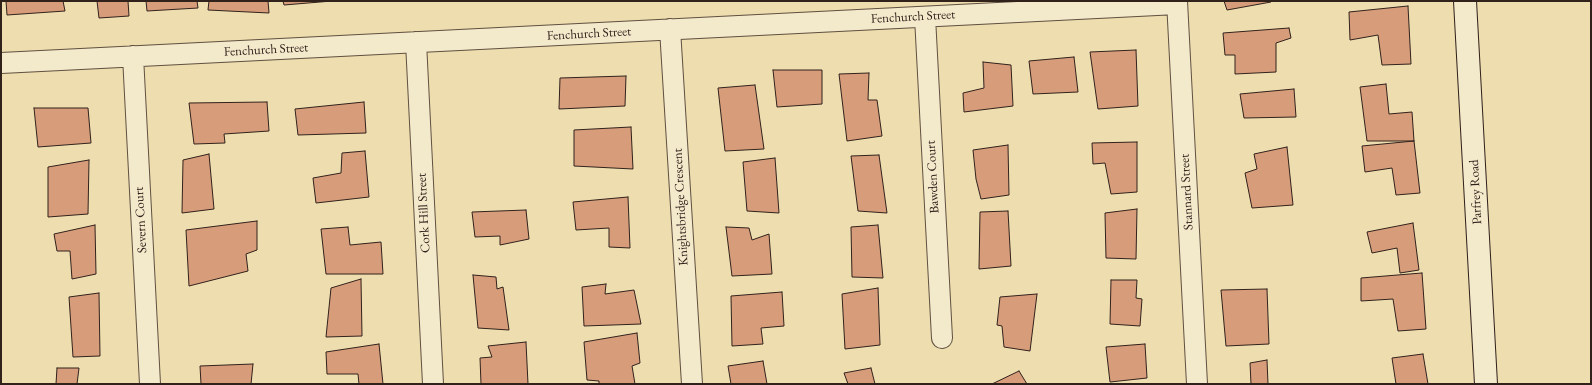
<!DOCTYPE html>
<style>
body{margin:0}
#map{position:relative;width:1592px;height:385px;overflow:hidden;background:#edddaf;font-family:"EB Garamond",serif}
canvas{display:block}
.frame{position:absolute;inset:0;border:2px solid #31211b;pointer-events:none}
</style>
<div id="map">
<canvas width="1592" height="385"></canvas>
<div class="frame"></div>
</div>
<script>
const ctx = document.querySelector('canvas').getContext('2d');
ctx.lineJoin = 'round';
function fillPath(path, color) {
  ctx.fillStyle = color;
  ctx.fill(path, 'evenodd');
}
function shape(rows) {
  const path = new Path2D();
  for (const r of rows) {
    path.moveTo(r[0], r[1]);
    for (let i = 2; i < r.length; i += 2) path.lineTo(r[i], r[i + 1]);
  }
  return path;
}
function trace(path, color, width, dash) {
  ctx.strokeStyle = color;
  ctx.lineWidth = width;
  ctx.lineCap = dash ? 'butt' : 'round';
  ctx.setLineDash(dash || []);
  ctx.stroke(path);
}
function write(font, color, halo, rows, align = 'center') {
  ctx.font = font + ' "EB Garamond",serif';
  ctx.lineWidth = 3;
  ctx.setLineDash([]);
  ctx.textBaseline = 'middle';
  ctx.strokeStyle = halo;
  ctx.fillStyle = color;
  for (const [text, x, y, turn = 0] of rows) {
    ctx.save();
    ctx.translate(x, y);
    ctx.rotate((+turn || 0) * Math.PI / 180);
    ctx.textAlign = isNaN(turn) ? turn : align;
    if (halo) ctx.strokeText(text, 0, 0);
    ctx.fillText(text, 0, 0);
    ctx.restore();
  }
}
const building = shape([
 [6,1,63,1,65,11,7,15,6,1],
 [97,1,128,1,129,16,99,18,97,1],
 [146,1,197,1,198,8,147,11,146,1],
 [209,1,268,1,269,13,208,10,209,1],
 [283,1,332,1,284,5,283,1],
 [1224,1,1271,1,1271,2,1227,10,1224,1],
 [1408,6,1411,64,1382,65,1378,35,1350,40,1349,12,1408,6],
 [1289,28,1291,38,1276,43,1276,72,1235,74,1235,55,1225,55,1223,33,1289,28],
 [1136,50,1138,106,1098,109,1090,52,1136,50],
 [1074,57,1078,92,1033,94,1029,61,1074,57],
 [983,62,1011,65,1013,106,964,112,963,93,984,88,983,62],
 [773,70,822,70,822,104,777,107,773,70],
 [869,73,868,100,877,100,882,136,847,141,839,74,869,73],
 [626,76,625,106,559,109,560,78,626,76],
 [1386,84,1389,114,1412,112,1414,141,1367,141,1360,87,1386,84],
 [755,85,764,149,725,151,718,88,755,85],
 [1294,89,1296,117,1244,118,1240,94,1294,89],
 [267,102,269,131,224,134,225,143,194,144,189,103,267,102],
 [364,102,366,133,298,135,295,109,364,102],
 [34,108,88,108,91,143,38,147,34,108],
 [631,127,633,169,574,166,574,130,631,127],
 [1414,141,1420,193,1396,195,1392,168,1365,172,1362,146,1414,141],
 [1137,142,1137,192,1111,194,1105,163,1093,164,1092,143,1137,142],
 [1008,145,1009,195,981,199,976,179,973,150,1008,145],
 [1287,147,1293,205,1252,208,1245,173,1257,169,1254,154,1287,147],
 [365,151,369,197,316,203,313,178,341,173,342,153,365,151],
 [209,154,214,209,182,213,183,160,209,154],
 [879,155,887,213,858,211,851,156,879,155],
 [775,158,779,213,747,211,743,162,775,158],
 [89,160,88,214,48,217,48,167,89,160],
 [628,197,630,248,609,247,609,228,576,230,573,202,628,197],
 [1137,209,1136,259,1106,258,1105,213,1137,209],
 [526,210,529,239,500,245,500,236,475,237,472,212,526,210],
 [1008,211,1011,266,979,269,980,212,1008,211],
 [257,221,257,250,246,254,248,271,189,286,186,230,257,221],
 [1413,223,1419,270,1400,273,1397,248,1372,253,1367,232,1413,223],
 [95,225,96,274,72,279,70,251,57,251,54,234,95,225],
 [878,225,883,278,852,277,851,227,878,225],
 [348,227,350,245,381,242,383,274,326,274,321,229,348,227],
 [726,227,749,228,752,240,769,234,772,274,732,276,726,227],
 [1422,273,1426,329,1398,331,1393,299,1361,301,1361,278,1422,273],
 [473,275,496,277,497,289,503,287,509,330,478,328,473,275],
 [361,279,362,336,326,337,331,288,361,279],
 [1111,280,1137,280,1136,298,1142,299,1140,326,1110,324,1111,280],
 [606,284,605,294,634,290,641,324,584,326,582,287,606,284],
 [878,288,880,345,845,349,842,294,878,288],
 [1267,289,1269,344,1226,346,1221,290,1267,289],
 [782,292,784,326,761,328,763,344,732,346,731,296,782,292],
 [99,293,100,356,73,357,69,297,99,293],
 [1037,294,1030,351,1004,347,1002,326,997,325,1000,297,1037,294],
 [637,333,640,363,632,366,635,384,599,384,599,381,587,380,584,342,637,333],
 [526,342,528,384,481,384,480,358,492,357,488,346,526,342],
 [379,344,383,384,359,384,358,374,327,374,326,352,379,344],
 [1145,344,1147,378,1110,382,1106,347,1145,344],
 [1423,354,1428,384,1396,384,1392,358,1423,354],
 [1267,360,1268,384,1251,384,1250,363,1267,360],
 [763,361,767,384,731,384,728,366,763,361],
 [253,364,251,384,201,384,200,366,253,364],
 [57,368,79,368,77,384,56,384,57,368],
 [871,368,875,384,848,384,844,373,871,368],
 [1019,371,1027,384,992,384,1019,371]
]);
fillPath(building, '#d79d7b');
trace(building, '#31211b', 1);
const street = shape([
 [1177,1,1197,384],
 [925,17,942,338],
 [670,29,692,384],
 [416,42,433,384],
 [133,56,150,384],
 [1,63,1177,4]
]);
const secondary = shape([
 [1465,1,1486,384]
]);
trace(street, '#605040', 22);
trace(secondary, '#31211b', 24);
trace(street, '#f3e9cb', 20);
trace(secondary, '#f3e9cb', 22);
write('13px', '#31211b', '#f3e9cb', [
 ["Fenchurch Street",913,17,-3],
 ["Fenchurch Street",589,34,-3],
 ["Fenchurch Street",266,50,-3],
 ["Bawden Court",933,177,-93],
 ["Stannard Street",1187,192,-93],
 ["Parfrey Road",1476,192,-93],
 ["Knightsbridge Crescent",681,207,-93],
 ["Cork Hill Street",424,213,-93],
 ["Severn Court",141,220,-93]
]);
</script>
